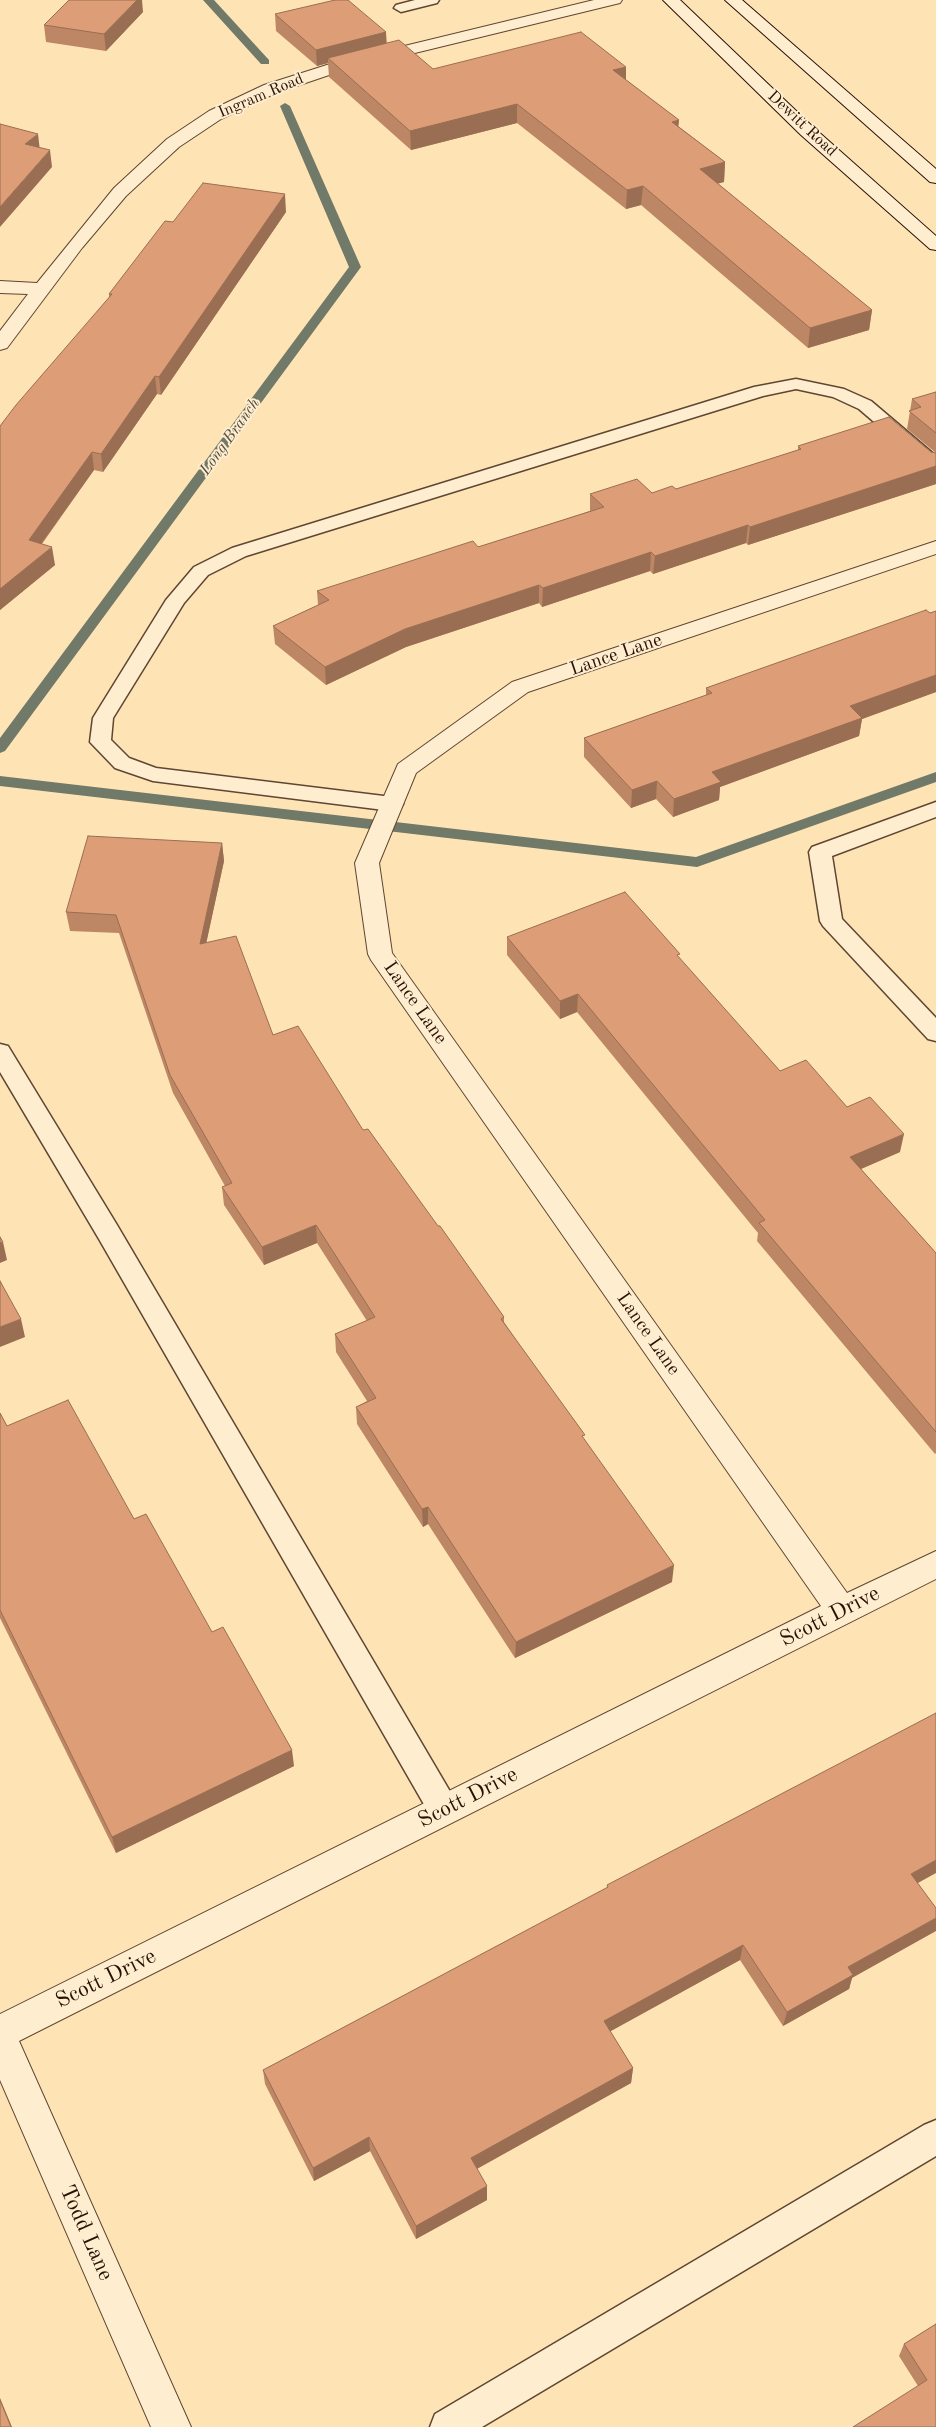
<!DOCTYPE html>
<style>
body{margin:0}
canvas{display:block;background:#fee4b5}
</style>
<canvas width="936" height="2427"></canvas>
<script>
const ctx = document.querySelector('canvas').getContext('2d');
ctx.lineJoin = 'round';
function shape(rows) {
  const path = new Path2D();
  for (const r of rows) {
    path.moveTo(r[0], r[1]);
    for (let i = 2; i < r.length; i += 2) path.lineTo(r[i], r[i + 1]);
  }
  return path;
}
function fillPath(path, color) {
  ctx.fillStyle = color;
  ctx.fill(path, 'evenodd');
}
function trace(path, color, width, dash) {
  ctx.strokeStyle = color;
  ctx.lineWidth = width;
  ctx.lineCap = dash ? 'butt' : 'round';
  ctx.setLineDash(dash || []);
  ctx.stroke(path);
}
function write(font, color, halo, rows, align = 'center') {
  ctx.font = font + ' "Old Standard TT",serif';
  ctx.lineWidth = 4;
  ctx.setLineDash([]);
  ctx.textBaseline = 'middle';
  ctx.strokeStyle = halo;
  ctx.fillStyle = color;
  for (const [text, x, y, turn = 0] of rows) {
    ctx.save();
    ctx.translate(x, y);
    ctx.rotate((+turn || 0) * Math.PI / 180);
    ctx.textAlign = isNaN(turn) ? turn : align;
    if (halo) ctx.strokeText(text, 0, 0);
    ctx.fillText(text, 0, 0);
    ctx.restore();
  }
}
fillPath(shape([
 [203,0,214,0,269,60,269,64,261,64,203,0],
 [285,103,290,106,361,267,5,751,0,753,0,738,349,267,280,106,285,103],
 [936,772,936,782,697,867,0,786,0,776,696,857,936,772]
]), '#717968');
const service = shape([
 [415,0,439,0,437,3,401,12,394,8,396,5,415,0],
 [796,379,844,389,871,401,936,456,936,471,929,469,859,409,833,397,796,389,763,396,246,556,208,575,184,603,113,718,111,740,129,758,156,768,392,797,400,799,403,804,400,809,392,811,153,781,115,768,90,742,93,718,166,600,194,567,232,548,754,387,796,379],
 [936,802,936,817,832,856,842,919,936,1018,936,1041,928,1039,823,926,820,921,809,852,812,847,936,802],
 [0,1044,8,1046,117,1225,455,1800,459,1810,455,1820,444,1824,433,1820,99,1239,0,1072,0,1044],
 [936,2120,936,2156,482,2427,430,2427,435,2414,924,2125,936,2120]
]);
const minor = shape([
 [594,0,622,0,620,3,341,71,276,93,221,119,179,147,126,196,82,248,7,348,0,350,0,331,28,294,0,293,0,281,37,283,114,188,167,139,209,111,264,85,330,64,594,0],
 [936,541,936,554,528,692,416,773,379,863,392,953,847,1593,936,1551,936,1579,19,2041,191,2427,151,2427,0,2080,0,2014,821,1606,371,960,368,954,355,863,398,764,512,682,936,541]
]);
const secondary = shape([
 [663,0,680,0,813,127,936,236,936,250,930,249,801,135,663,0],
 [725,0,742,0,936,169,936,183,930,182,725,0]
]);
trace(service, '#5f4632', 3);
trace(minor, '#5f4632', 2);
trace(secondary, '#2a1106', 2);
fillPath(service, '#feedcf');
fillPath(minor, '#feedcf');
fillPath(secondary, '#feedcf');
fillPath(shape([
 [143,12,106,51,46,42,44,25],
 [275,14,386,32,386,43,433,69,626,80,679,120,678,126,725,162,724,182,717,183,872,310,869,330,808,348,641,205,626,209,517,123,411,150,329,77,328,63,317,66,276,31],
 [286,212,161,395,157,394,103,472,94,470,42,544,55,565,0,610,0,426,109,298,109,294,173,222],
 [936,392,936,484,748,545,746,543,653,574,650,571,542,607,539,603,406,647,326,685,275,644,273,626,318,605,317,591,478,547,590,511,590,494,652,493,676,489,798,450,798,446,931,452,936,453,907,429,912,399],
 [936,611,936,692,862,719,859,736,720,787,719,800,673,817,656,799,631,808,584,757,584,738,706,695,706,688],
 [222,843,224,861,206,943,273,1035,363,1130,504,1317,504,1322,584,1440,672,1582,515,1658,428,1524,423,1527,357,1424,356,1407,367,1401,336,1352,335,1334,367,1321,317,1243,264,1265,224,1205,222,1187,225,1186,173,1093,119,933,70,931,66,912],
 [507,937,679,958,780,1071,847,1107,900,1152,861,1169,936,1253,936,1453,935,1454,757,1241,758,1233,577,1012,560,1019,507,955],
 [0,1413,7,1426,134,1519,212,1632,294,1766,116,1853,0,1618],
 [918,1883,852,1978,849,1989,783,2026,740,1960,610,2031,633,2068,631,2083,477,2169,487,2200,416,2239,370,2151,314,2181,265,2084,263,2070,607,1888,607,1885],
 [936,2324,936,2427,918,2386,899,2356,904,2344]
]), '#bd8766');
fillPath(shape([
 [137,0,142,0,143,12,106,51,104,34],
 [386,32,387,48,328,58,328,63,317,66,316,50],
 [626,67,626,85,613,70],
 [517,104,517,123,411,150,410,131],
 [679,120,677,139,672,122],
 [38,134,40,151,25,144],
 [50,150,52,167,0,227,0,207],
 [725,162,724,182,699,189,700,169],
 [643,186,641,205,626,209,627,190],
 [285,194,286,212,161,395,159,377],
 [872,310,869,330,808,348,810,328],
 [155,376,157,394,103,472,101,454],
 [92,452,94,470,31,558,29,540],
 [936,466,936,484,748,545,750,527],
 [748,525,746,543,653,574,655,556],
 [52,547,55,565,0,610,0,589],
 [651,552,650,571,542,607,543,588],
 [539,585,539,603,406,647,326,685,325,667,405,629],
 [936,675,936,692,862,719,859,736,720,787,719,800,673,817,674,799,712,772,850,706],
 [657,781,656,799,631,808,632,790],
 [222,843,224,861,202,963,200,944],
 [578,994,577,1012,560,1019,560,1001],
 [904,1134,900,1152,847,1175,850,1157],
 [316,1225,317,1243,264,1265,262,1247],
 [3,1242,7,1260,0,1263,0,1243],
 [21,1319,25,1337,0,1347,0,1327],
 [428,1507,428,1524,423,1527,422,1509],
 [674,1565,672,1582,515,1658,516,1642],
 [292,1750,294,1766,116,1853,112,1837],
 [936,1860,936,1873,907,1889,911,1874],
 [936,1918,936,1931,852,1978,849,1989,783,2026,787,2012,848,1967],
 [743,1945,740,1960,602,2036,604,2021],
 [633,2068,631,2083,471,2172,471,2158],
 [369,2137,370,2151,314,2181,313,2168],
 [487,2186,487,2200,416,2239,416,2226],
 [0,2398,12,2427,11,2427,0,2400]
]), '#9a6e53');
const building = shape([
 [69,0,137,0,104,34,44,25,69,0],
 [335,0,348,0,386,32,316,50,275,14,335,0],
 [581,32,626,67,613,70,679,120,672,122,725,162,700,169,872,310,810,328,643,186,627,190,517,104,410,131,328,58,399,40,433,69,581,32],
 [0,124,38,134,25,144,50,150,0,207,0,124],
 [203,183,285,194,159,377,155,376,101,454,92,452,29,540,52,547,0,589,0,426,16,405,112,294,109,294,165,221,173,222,203,183],
 [936,392,936,433,909,411,921,407,912,399,936,392],
 [889,417,931,452,936,453,936,466,750,527,748,525,655,556,651,552,543,588,539,585,405,629,325,667,273,626,329,600,317,591,473,541,478,547,604,507,590,494,637,479,652,493,672,486,676,489,801,449,798,446,889,417],
 [926,610,930,613,936,611,936,675,850,706,862,718,712,772,721,782,674,799,657,781,632,790,584,738,712,693,706,688,926,610],
 [88,836,222,843,200,944,236,936,273,1035,298,1026,363,1130,368,1129,438,1226,440,1226,504,1317,501,1319,585,1435,582,1436,674,1565,516,1642,428,1507,422,1509,356,1407,376,1398,335,1334,375,1317,316,1225,262,1247,222,1187,232,1183,170,1075,116,915,66,912,88,836],
 [625,892,680,954,677,955,780,1071,806,1060,847,1107,870,1097,904,1134,850,1157,936,1253,936,1432,759,1223,765,1220,578,994,560,1001,507,937,625,892],
 [0,1237,3,1242,0,1243,0,1237],
 [0,1281,21,1319,0,1327,0,1281],
 [68,1400,134,1519,146,1514,212,1632,223,1627,292,1750,112,1837,0,1610,0,1413,7,1426,68,1400],
 [936,1713,936,1860,911,1874,936,1908,936,1918,848,1967,853,1975,787,2012,743,1945,604,2021,633,2068,471,2158,487,2186,416,2226,369,2137,313,2168,263,2070,608,1887,607,1885,936,1713],
 [936,2324,936,2427,853,2427,927,2380,904,2344,936,2324],
 [0,2400,11,2427,0,2427,0,2400]
]);
fillPath(building, '#dc9d77');
trace(building, '#9a6e53', 1);
write('16px', '#2a1106', '#feedcf', [
 ["Ingram Road",261,96,-23],
 ["Dewitt Road",802,124,43]
]);
write('italic 16px', '#534e3f', '#feedcf', [
 ["Long Branch",230,437,-54]
]);
write('19px', '#2a1106', '#feedcf', [
 ["Lance Lane",616,655,-19],
 ["Lance Lane",415,1003,55],
 ["Lance Lane",648,1334,55]
]);
write('22px', '#2a1106', '#feedcf', [
 ["Scott Drive",830,1617,-27],
 ["Scott Drive",468,1798,-27],
 ["Scott Drive",106,1979,-26],
 ["Todd Lane",86,2233,66]
]);
</script>
